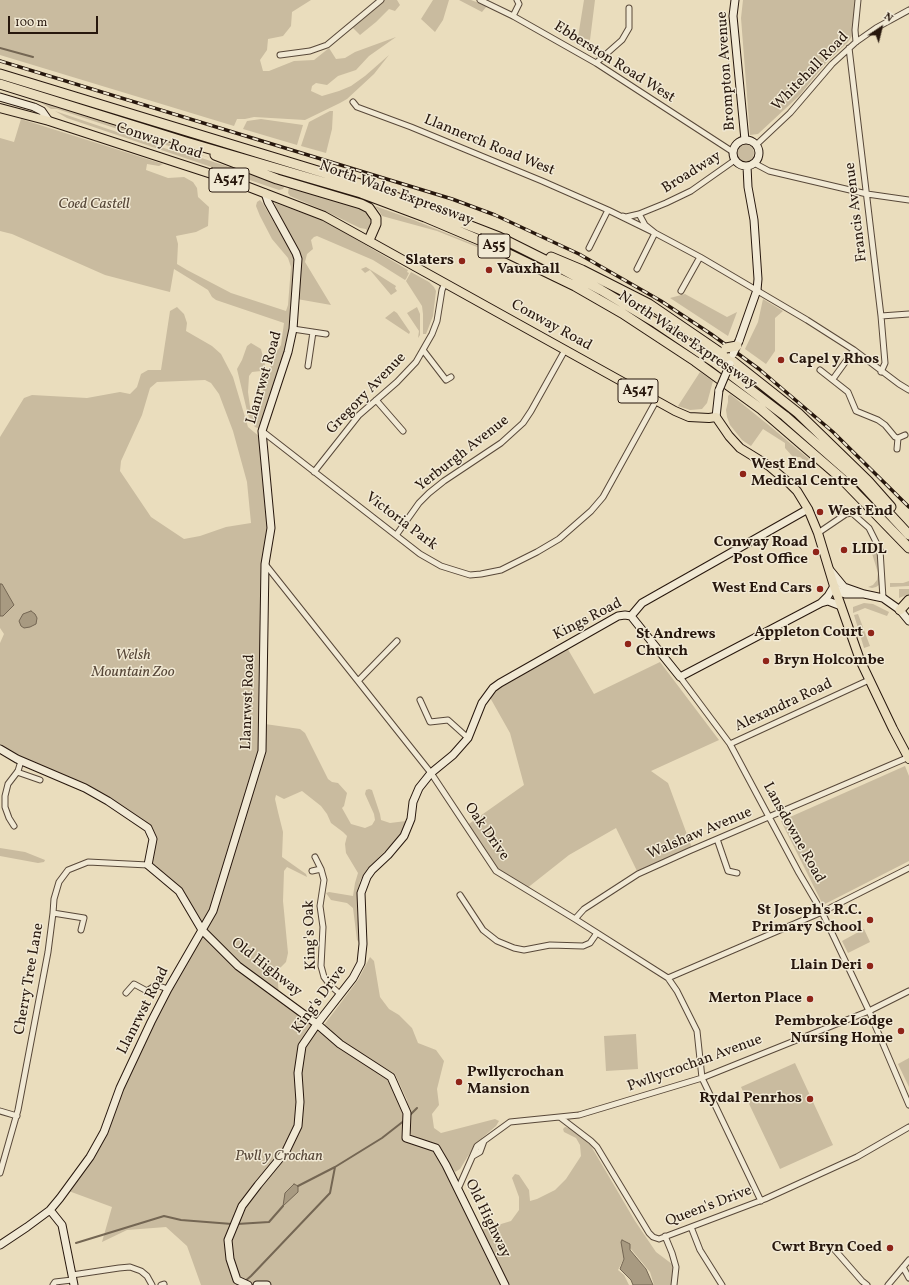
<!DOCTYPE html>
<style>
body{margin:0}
#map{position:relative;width:909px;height:1285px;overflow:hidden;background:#eaddbd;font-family:Vollkorn,serif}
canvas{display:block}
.north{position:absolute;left:861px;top:8px;width:40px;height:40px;-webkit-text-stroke:3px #f1e9d4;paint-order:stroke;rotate:35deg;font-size:11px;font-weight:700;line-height:16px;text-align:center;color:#27170d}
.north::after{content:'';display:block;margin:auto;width:14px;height:18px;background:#27170d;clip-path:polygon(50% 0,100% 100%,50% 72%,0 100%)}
.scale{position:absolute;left:8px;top:16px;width:90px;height:18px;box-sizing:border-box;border:2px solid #27170d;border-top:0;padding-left:5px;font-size:12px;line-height:14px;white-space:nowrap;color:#27170d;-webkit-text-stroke:3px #f1e9d4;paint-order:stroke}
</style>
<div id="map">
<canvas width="909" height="1285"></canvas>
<div class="north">N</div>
<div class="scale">100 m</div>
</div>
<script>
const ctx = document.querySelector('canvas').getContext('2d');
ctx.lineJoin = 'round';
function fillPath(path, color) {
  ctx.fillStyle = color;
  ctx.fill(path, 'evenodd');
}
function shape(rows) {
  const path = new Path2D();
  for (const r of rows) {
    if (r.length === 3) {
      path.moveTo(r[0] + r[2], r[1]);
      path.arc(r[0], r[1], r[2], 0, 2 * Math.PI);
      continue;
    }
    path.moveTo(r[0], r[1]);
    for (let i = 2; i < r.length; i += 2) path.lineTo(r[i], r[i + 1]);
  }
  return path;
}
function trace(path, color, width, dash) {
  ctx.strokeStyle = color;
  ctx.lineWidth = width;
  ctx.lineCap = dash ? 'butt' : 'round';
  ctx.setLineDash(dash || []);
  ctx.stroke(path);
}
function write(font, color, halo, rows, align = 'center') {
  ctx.font = font + ' Vollkorn,serif';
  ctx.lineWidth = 3;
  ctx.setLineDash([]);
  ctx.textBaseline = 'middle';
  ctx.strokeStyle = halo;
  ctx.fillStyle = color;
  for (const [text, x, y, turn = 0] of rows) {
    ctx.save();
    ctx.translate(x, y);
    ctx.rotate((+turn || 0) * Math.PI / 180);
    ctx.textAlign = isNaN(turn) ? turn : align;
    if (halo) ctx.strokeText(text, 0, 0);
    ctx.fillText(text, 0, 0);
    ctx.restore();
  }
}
fillPath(shape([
 [0,0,311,0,292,12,291,26,283,36,268,39,267,50,260,60,263,71,269,71,294,61,314,60,329,48,336,59,345,58,355,52,396,37,369,56,356,70,338,76,327,85,316,83,312,86,311,91,322,96,339,91,351,86,365,76,389,55,374,74,347,99,340,103,305,120,254,117,245,119,237,119,234,126,0,55],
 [384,0,397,0,400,5,395,11,389,9,376,22,360,35,352,27],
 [433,0,449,0,443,20,435,32,421,19],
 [459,0,471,0,487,6,482,12],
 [584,0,595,0,590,40,578,37],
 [743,0,855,0,852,36,848,42,826,63,799,96,758,134,750,135,741,18],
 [40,102,111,123,213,159,185,150,175,148,57,109,51,109],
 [55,111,173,151,183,154,189,154,285,185,283,189,279,190,67,118],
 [330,111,333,111,332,129,326,153,301,146,309,122],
 [21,119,163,164,159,166,147,164,146,170,168,178,184,177,193,182,197,188,198,197,209,207,208,226,196,232,176,236,178,244,177,264,187,270,231,293,286,311,288,305,291,267,288,258,272,239,260,216,256,206,257,202,260,200,262,202,293,255,295,262,290,323,287,345,260,429,255,427,252,423,248,415,237,369,242,360,247,346,251,343,261,349,265,365,261,371,252,372,249,376,248,392,250,407,252,412,255,413,260,408,259,400,270,371,272,354,278,350,281,345,284,323,216,300,212,297,208,290,174,269,170,292,162,290,105,275,12,234,0,231,0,138,14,142],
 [261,119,303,125,297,145,243,129,247,121],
 [745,153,9],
 [289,187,365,209,373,220,369,230,367,231,366,229,360,228,325,211,290,196,288,193],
 [275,203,322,220,340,230,408,270,407,272,409,273,406,279,405,280,373,260,317,236,314,237,311,240,313,249,307,254,305,262,331,305,297,299,300,253,275,205],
 [375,206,414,220,478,246,477,247,437,231,382,216,379,211],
 [366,267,396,286,395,288,397,291,391,295,370,270,365,273,361,269],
 [411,272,429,282,434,287,436,291,433,316,426,334,423,334,423,314,422,306,406,281],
 [685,294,727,317,737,312,728,336,670,298],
 [763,299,783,311,775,318,775,351,766,364,745,349,758,322],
 [177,307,184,314,187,323,186,331,212,346,221,354,233,377,248,427,260,437,268,525,265,564,265,724,300,729,305,733,328,779,332,782,338,783,347,793,344,806,342,808,351,824,365,828,372,825,375,820,374,814,365,794,366,790,369,789,372,790,380,814,381,820,390,823,406,821,401,835,367,869,360,881,357,894,357,912,360,938,359,942,357,940,353,908,347,903,331,900,326,893,329,892,353,896,355,883,358,873,346,853,345,844,347,836,343,832,331,823,327,814,321,806,302,791,284,799,276,795,275,799,278,812,283,832,282,857,306,874,307,877,287,867,284,871,283,901,288,953,286,962,277,971,279,996,391,1077,407,1113,406,1138,436,1148,478,1231,511,1221,519,1210,519,1197,512,1178,515,1174,519,1175,529,1190,530,1201,537,1199,555,1190,566,1179,581,1156,580,1145,576,1138,564,1132,563,1129,565,1127,569,1128,583,1138,591,1146,635,1221,656,1252,676,1267,674,1285,654,1285,650,1272,625,1242,625,1256,618,1270,624,1275,629,1285,201,1285,187,1246,166,1227,127,1230,102,1242,112,1207,66,1190,90,1157,120,1088,202,930,179,891,148,865,153,839,148,828,117,804,0,748,0,643,4,634,0,628,0,437,24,398,32,395,87,398,120,392,130,394,137,387,141,374,148,370,161,370,170,311],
 [205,380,211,383,219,394,233,431,247,482,251,523,226,527,200,536,184,539,151,517,120,471,121,461,142,415,150,388,157,382],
 [417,307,420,314,420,335,418,338,419,331,407,313],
 [394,311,397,313,410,332,409,334,385,318],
 [700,372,713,381,707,403,702,409,690,410,678,406],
 [730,394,771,427,809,459,806,462,800,457,793,457,785,448,785,443,763,429,751,446,742,440,730,425,727,417,726,410,728,402,728,396],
 [870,547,876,549,877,553,880,581,879,585,876,587,872,588,868,587,873,585,877,580,878,573],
 [909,581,909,586,890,587,890,583,903,583],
 [899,589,909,589,909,594,899,598],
 [864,603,873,604,889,612,887,616,865,608,853,613,853,607],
 [858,614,870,646,864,648,854,615],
 [566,646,594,694,660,662,719,740,651,771,668,783,692,848,637,871,616,828,569,855,526,889,496,871,466,826,524,785,510,733,488,694],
 [905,766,909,776,909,861,823,905,781,821],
 [0,848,25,852,45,860,44,862,38,863,0,856],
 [864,929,870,942,848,953,842,941],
 [370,957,374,961,380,997,389,1009,399,1015,412,1028,418,1043,436,1050,444,1061,437,1089,439,1105,432,1114,434,1128,441,1133,495,1119,499,1121,496,1126,476,1143,460,1169,455,1172,437,1146,411,1135,407,1100,395,1074,343,1042,324,1025,358,980],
 [636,1034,638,1069,606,1071,604,1036],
 [909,1058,909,1087,898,1064],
 [795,1063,833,1145,780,1169,741,1087]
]), '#c9bb9f');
const water = shape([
 [0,584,2,584,14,605,3,616,0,616,0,584],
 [31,611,35,614,37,618,36,624,30,627,24,628,21,626,19,621,23,614,31,611],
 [294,1184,298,1186,298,1192,283,1206,285,1193,294,1184],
 [622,1240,630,1244,630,1250,646,1269,653,1285,633,1285,631,1280,620,1269,624,1259,621,1242,622,1240]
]);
fillPath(water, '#a89a81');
trace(water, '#746653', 1);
trace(shape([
 [0,48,33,57],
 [410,1115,417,1108],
 [298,1186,335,1167,382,1138,405,1120],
 [237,1224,269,1222,283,1206],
 [76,1243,164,1216,181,1220,232,1224],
 [244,1282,251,1276,330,1193,335,1167]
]), '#746653', 2);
const street = shape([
 [480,0,513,16,596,63,733,152],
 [513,16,519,4,517,0],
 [856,42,855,30,858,0],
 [849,48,881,316,885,363,881,372],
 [280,55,310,51,327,45,381,0],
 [596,63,622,40,629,28,629,8],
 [353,102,357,107,411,127,542,181,608,210,655,233,637,269],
 [756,145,790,113,832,64,856,42,876,28,909,10],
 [754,163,769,171,867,194,909,200],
 [639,214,645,225,655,233,700,257,807,320,854,350,899,384,909,390],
 [623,216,626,217,639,214,666,203,691,191,735,160],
 [589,248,608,210],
 [681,291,700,257],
 [881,316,909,314],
 [293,329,326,334],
 [423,350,446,380,451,377],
 [308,366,313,332],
 [820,370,848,392,856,411,878,420,885,425,895,437,898,438,905,435],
 [833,379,854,350],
 [376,400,403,431],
 [262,431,420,554,441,566,457,571,470,575,481,574,501,570,537,552,559,539,591,511,603,497,656,401],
 [897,449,898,438],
 [314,472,359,415,397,382,416,362,432,334,437,321,442,290,445,283],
 [818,533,846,514,852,513,869,528,880,550,883,598],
 [397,534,419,503,429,493,444,481,501,443,523,423,531,411,565,350],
 [265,564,431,773,496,871,575,919,668,978,677,991,697,1031,702,1078,761,1201],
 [680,677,730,744,799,873,822,912,869,1011,909,1105],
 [358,681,397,641],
 [420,700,430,722,448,720,468,738],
 [730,744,869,680],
 [17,772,40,780],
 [14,826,9,818,5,807,5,796,8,784,18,771,21,761],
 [717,839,728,871,737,873],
 [315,857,321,869,324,880,320,906,323,927,321,966,324,977,331,986,340,994],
 [312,871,321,869],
 [460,895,483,930,497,941,514,948,524,950,550,945,583,946,590,943,597,933],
 [53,913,84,918,81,930],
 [575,919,584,909,638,874,689,851,909,757],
 [668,978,822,912,909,868],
 [126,993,134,984,147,991,156,985,168,989],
 [0,1111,17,1116],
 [561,1118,591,1141,597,1147,649,1233,653,1237,659,1239,765,1199,857,1157,909,1127],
 [473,1156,480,1152,484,1141],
 [0,1173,18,1110,48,952,53,913,54,899,59,882,68,870,88,862,148,865],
 [458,1189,477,1146,510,1122,579,1115,702,1078,869,1011,909,991],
 [691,1227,700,1250,722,1285],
 [665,1236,672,1253,676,1267,674,1285],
 [834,1249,862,1281,867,1285],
 [903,1267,909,1278],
 [72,1275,119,1268,130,1267,141,1271,147,1276,152,1285],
 [53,1285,55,1282,72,1280],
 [161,1285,164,1284],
 [888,1285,909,1260]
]);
const secondary = shape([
 [735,0,733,16,745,140],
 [0,97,34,107,42,111,49,121],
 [746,153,13],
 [739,341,757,290,758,279,754,220,748,187,747,166],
 [716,417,719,390],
 [830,570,844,587,864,594,883,598,900,610,909,621],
 [821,603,828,601,841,606],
 [631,616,680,677,821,603,828,596,834,586,839,592,845,594,864,594],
 [631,616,642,603,808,509],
 [0,749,17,759,85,788,108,801,148,828,153,839,148,865,179,891,202,930,238,966,317,1024,340,1044,391,1077,407,1113,406,1138,436,1148,446,1165,505,1285],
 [50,1210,62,1225,74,1285],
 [0,1245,27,1227,50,1210,60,1198,90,1157,104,1132,120,1088,151,1022,168,989,213,911,262,751,265,564,271,528,262,431,288,352,293,329,298,259,296,253,268,202,265,193],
 [248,1285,237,1280,230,1259,228,1240,242,1206,258,1185,286,1151,298,1126,300,1102,298,1073,302,1046,317,1024,353,978,361,963,363,944,361,893,367,877,372,870,388,855,404,836,411,819,413,802,419,788,431,773,453,755,468,738,482,703,493,688,500,683,618,616,625,615,631,616],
 [257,1285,267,1285]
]);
const primary = shape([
 [0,108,49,121,233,181,324,216,675,411,689,417,709,418,716,417,729,436,740,448,769,466,789,483,797,491,808,509,818,533,834,586,860,660,893,729,909,759]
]);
const highway = shape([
 [0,74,367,186,499,237,551,263,601,290,656,323,714,362,785,416,860,482,909,535],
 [0,84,186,142,361,193,425,217,484,242,575,286,622,313,695,361,761,409,841,478,909,548],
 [215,155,277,179,361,204,369,208,376,218,376,224,369,240],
 [551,257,582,270,649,304,731,360,798,413,868,481,891,507],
 [900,610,909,600]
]);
trace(street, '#584839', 7);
trace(secondary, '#27170d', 9);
trace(primary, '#27170d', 10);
trace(highway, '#27170d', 11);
trace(street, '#f1e9d4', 5);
trace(secondary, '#f1e9d4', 7);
trace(primary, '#eaddbd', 8);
trace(highway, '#eaddbd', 9);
const rail = shape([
 [0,61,452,199,495,215,579,254,661,301,711,334,759,369,833,432,909,507]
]);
trace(rail, '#27170d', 3.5);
trace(rail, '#f1e9d4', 2, [6]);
const secondaryBridge = shape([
 [733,354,739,341],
 [719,390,730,364]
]);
const highwayBridge = shape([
 [726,348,737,346]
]);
trace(secondaryBridge, '#27170d', 9, []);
trace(highwayBridge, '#27170d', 11, []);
trace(secondaryBridge, '#f1e9d4', 7);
trace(highwayBridge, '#eaddbd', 9);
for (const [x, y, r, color] of [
 [462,261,4,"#8f2418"],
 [489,270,4,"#8f2418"],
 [781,360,4,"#8f2418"],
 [743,474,4,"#8f2418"],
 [820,512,4,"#8f2418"],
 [844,550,4,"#8f2418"],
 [816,552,4,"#8f2418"],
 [820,589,4,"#8f2418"],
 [871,633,4,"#8f2418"],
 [628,644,4,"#8f2418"],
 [766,661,4,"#8f2418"],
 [870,920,4,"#8f2418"],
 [870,966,4,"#8f2418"],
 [810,999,4,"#8f2418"],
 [901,1031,4,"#8f2418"],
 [459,1082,4,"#8f2418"],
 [810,1099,4,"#8f2418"],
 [890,1248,4,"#8f2418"]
]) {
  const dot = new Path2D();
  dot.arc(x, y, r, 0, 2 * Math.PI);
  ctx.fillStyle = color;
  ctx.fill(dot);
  trace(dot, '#f1e9d4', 1.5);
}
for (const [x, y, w] of [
 [229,180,40],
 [494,246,32],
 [638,391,40]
]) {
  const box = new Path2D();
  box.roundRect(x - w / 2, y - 12, w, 24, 3);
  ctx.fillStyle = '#f1e9d4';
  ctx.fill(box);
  trace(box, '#27170d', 1);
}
write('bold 14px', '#27170d', null, [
 ["A547",229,180],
 ["A55",494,246],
 ["A547",638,391]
]);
write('15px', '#27170d', '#f1e9d4', [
 ["Ebberston Road West",614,63,32],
 ["Brompton Avenue",727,71,-94],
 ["Whitehall Road",811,72,-46],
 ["Conway Road",159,142,18],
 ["Llannerch Road West",489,146,22],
 ["Broadway",692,173,-32],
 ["North Wales Expressway",396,194,20],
 ["Francis Avenue",857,212,-97],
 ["Conway Road",551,326,29],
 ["North Wales Expressway",687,341,34],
 ["Llanrwst Road",265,378,-74],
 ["Gregory Avenue",367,394,-46],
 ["Yerburgh Avenue",463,454,-38],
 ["Victoria Park",401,522,37],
 ["Kings Road",588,620,-27],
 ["Llanrwst Road",249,702,-88],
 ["Alexandra Road",784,706,-25],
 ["Oak Drive",486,832,55],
 ["Lansdowne Road",793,833,61],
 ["Walshaw Avenue",700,834,-23],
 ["King's Oak",311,935,-92],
 ["Old Highway",266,968,38],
 ["Cherry Tree Lane",30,979,-80],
 ["King's Drive",320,1000,-54],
 ["Llanrwst Road",144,1011,-63],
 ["Pwllycrochan Avenue",695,1064,-20],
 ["Queen's Drive",709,1207,-21],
 ["Old Highway",487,1219,64]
]);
write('italic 15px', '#584839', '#f1e9d4', [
 ["Coed Castell",94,205],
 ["Welsh",133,656],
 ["Mountain Zoo",133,673],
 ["Pwll y Crochan",279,1157]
]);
write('bold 15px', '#27170d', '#f1e9d4', [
 ["Slaters",454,261],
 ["Vauxhall",497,270,"left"],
 ["Capel y Rhos",789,360,"left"],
 ["West End",751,465,"left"],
 ["Medical Centre",751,482,"left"],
 ["West End",828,512,"left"],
 ["Conway Road",808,543],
 ["Post Office",808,560],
 ["LIDL",852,550,"left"],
 ["West End Cars",812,589],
 ["Appleton Court",863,633],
 ["St Andrews",636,635,"left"],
 ["Church",636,652,"left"],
 ["Bryn Holcombe",774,661,"left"],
 ["St Joseph's R.C.",862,911],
 ["Primary School",862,928],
 ["Llain Deri",862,966],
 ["Merton Place",802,999],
 ["Pembroke Lodge",893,1022],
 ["Nursing Home",893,1039],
 ["Pwllycrochan",467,1073,"left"],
 ["Mansion",467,1090,"left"],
 ["Rydal Penrhos",802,1099],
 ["Cwrt Bryn Coed",882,1248]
], 'right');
</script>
